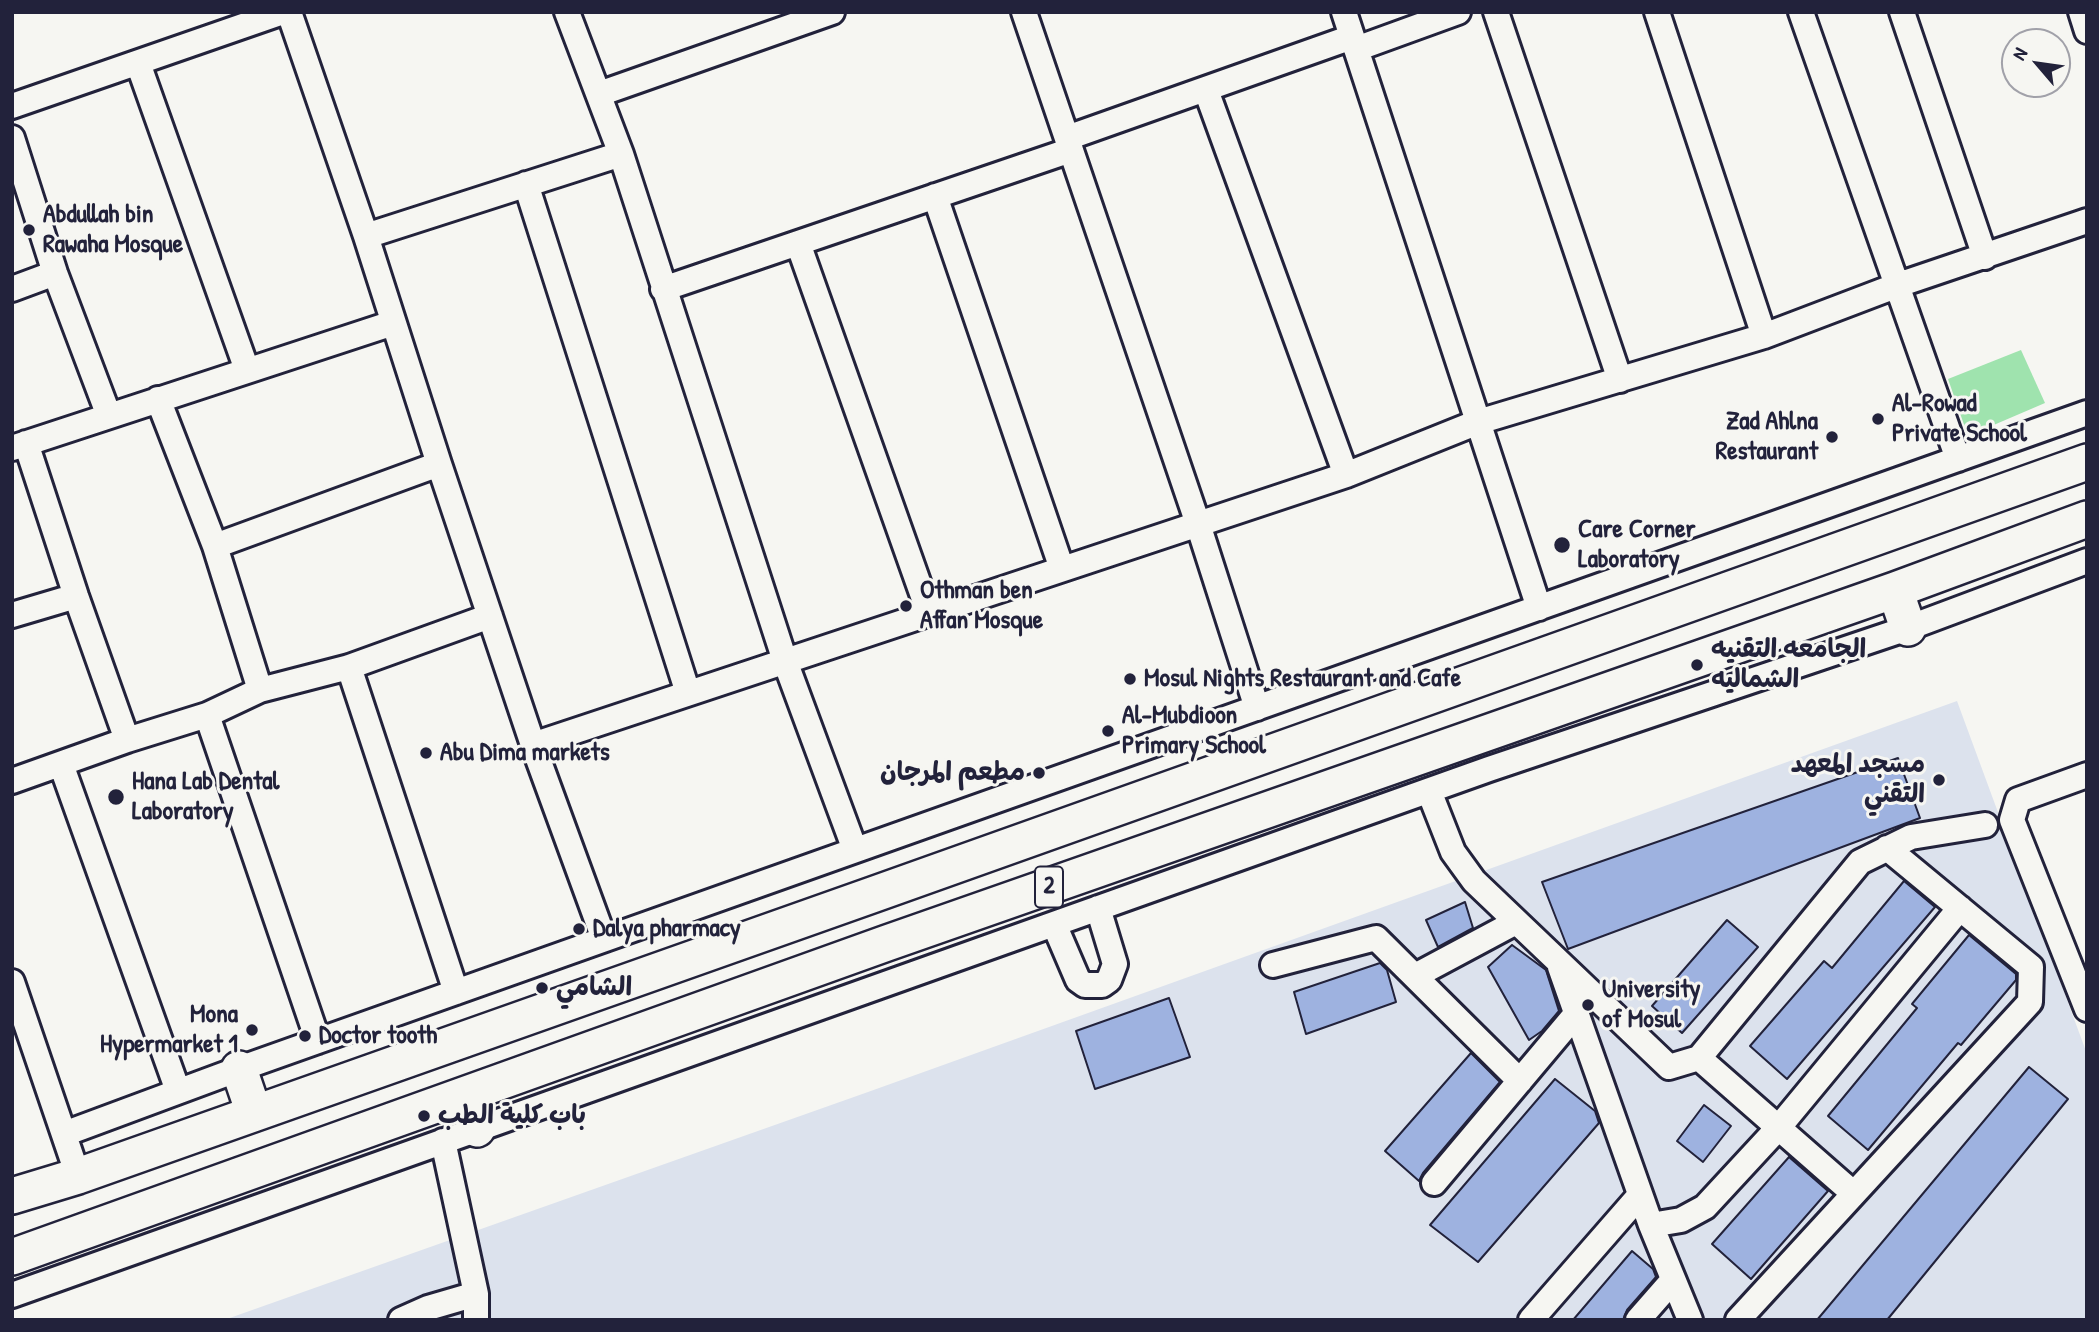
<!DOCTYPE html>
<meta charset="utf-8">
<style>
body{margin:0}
#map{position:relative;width:2099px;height:1332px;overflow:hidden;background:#f6f6f2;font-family:"Patrick Hand",sans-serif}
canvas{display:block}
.frame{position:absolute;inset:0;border:14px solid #22223b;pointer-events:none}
.north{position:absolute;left:2001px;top:28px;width:70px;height:70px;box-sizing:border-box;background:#f6f6f2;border:2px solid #a1a1a9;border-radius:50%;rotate:299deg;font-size:19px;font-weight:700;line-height:28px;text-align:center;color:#22223b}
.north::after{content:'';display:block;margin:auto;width:24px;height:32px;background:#22223b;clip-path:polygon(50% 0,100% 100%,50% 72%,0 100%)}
</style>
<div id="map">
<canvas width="2099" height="1332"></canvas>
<div class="frame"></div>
<div class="north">N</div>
</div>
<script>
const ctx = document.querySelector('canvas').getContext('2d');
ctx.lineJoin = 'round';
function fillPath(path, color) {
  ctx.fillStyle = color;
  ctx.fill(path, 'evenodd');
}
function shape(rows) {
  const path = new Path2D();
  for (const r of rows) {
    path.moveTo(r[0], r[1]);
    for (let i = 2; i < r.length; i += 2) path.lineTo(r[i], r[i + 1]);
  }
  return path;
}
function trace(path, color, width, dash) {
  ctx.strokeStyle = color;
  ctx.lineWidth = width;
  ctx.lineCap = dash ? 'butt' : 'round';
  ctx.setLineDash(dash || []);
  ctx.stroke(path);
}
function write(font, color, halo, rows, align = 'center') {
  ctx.font = font + ' "Patrick Hand","Playpen Sans Arabic",sans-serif';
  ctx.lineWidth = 6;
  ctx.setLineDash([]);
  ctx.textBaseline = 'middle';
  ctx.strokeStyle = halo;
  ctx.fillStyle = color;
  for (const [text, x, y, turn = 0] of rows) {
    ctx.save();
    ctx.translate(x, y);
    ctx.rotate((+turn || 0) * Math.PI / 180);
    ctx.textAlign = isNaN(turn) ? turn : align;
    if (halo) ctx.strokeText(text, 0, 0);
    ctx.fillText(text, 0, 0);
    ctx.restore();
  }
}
fillPath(shape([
 [1957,701,2087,1054,2087,1320,224,1320,868,1092]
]), '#dce2ed');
fillPath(shape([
 [2021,350,2045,403,1968,436,1948,379]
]), '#9fe3ae');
const building = shape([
 [1898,758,1920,818,1568,949,1542,882,1898,758],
 [1904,881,1935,907,1787,1079,1750,1046,1824,961,1832,968,1904,881],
 [1465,902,1473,928,1438,947,1426,920,1465,902],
 [1727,920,1758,947,1682,1033,1652,1006,1727,920],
 [1969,935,2016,974,2016,980,1961,1045,1958,1043,1868,1150,1828,1116,1917,1008,1912,1004,1969,935],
 [1512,945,1546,970,1559,1011,1542,1031,1529,1040,1488,967,1512,945],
 [1380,963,1387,970,1396,1002,1306,1034,1294,992,1380,963],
 [1169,998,1190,1057,1095,1089,1076,1031,1169,998],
 [1471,1053,1500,1082,1423,1173,1419,1181,1385,1151,1471,1053],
 [2029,1067,2068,1099,1887,1320,1817,1320,2029,1067],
 [1555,1079,1595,1111,1599,1123,1478,1262,1430,1225,1555,1079],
 [1704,1105,1731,1126,1703,1162,1677,1141,1704,1105],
 [1789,1157,1828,1191,1751,1279,1712,1244,1789,1157],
 [1632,1251,1653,1269,1656,1277,1627,1310,1623,1320,1573,1320,1632,1251]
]);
fillPath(building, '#9eb2e0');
trace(building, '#22223b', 2);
const minor = shape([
 [289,12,366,236,439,464,533,745,604,939],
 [567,12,621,154,785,661,855,850],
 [1024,12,1198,524,1257,708],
 [1344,12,1539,608],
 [1496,12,1620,380],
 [1657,12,1764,336],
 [1801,12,1958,459],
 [1902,12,1985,257],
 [2081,12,2087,31],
 [1356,49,1458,12],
 [138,63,247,370],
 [1206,90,1346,475],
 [599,94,832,12],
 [12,106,283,12],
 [12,138,55,273,109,416],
 [1067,138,1352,37],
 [526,184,688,693],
 [935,196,1062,569],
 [366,236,621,154],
 [798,243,929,613],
 [12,289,55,273],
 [663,289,1071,150],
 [158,399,215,546,260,690],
 [26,443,76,596,127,740],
 [12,448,393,323],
 [215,546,439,464],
 [12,615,76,596],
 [349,667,456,992],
 [207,715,318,1041],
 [533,745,1346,475,1478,422,1764,336,1898,285,2087,221],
 [61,764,178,1091],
 [2087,775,2018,800,2012,820,2087,1009],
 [12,781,127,740,207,715,260,690,349,667,490,616],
 [1429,791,1453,852,1474,881,1669,1067,1699,1058,1860,862,1911,837,1985,825],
 [1054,924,1078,980,1085,985,1102,985,1109,980,1115,964,1098,908],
 [1273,965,1376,938,1520,1081],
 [1560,967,1651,1225,1690,1320],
 [1415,976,1516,922],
 [12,982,78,1176],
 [1699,1058,1853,1193],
 [64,1134,239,1069,2087,413],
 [443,1141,476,1294,476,1320],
 [1434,1183,1576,1014],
 [1651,1225,1681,1220,1705,1207,1779,1127,1960,908],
 [12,1295,1489,769,1908,628,2087,561],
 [401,1320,428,1308,476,1294],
 [1531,1320,1640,1195],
 [1638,1320,1673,1280],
 [1738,1320,2030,1002,2031,967,1887,848]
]);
const highway = shape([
 [1895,590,1908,628],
 [239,1069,254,1113],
 [466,1095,477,1129],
 [12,1196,78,1176,872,895,2087,462],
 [12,1257,887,943,1895,590,2087,519]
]);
trace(minor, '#22223b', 30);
trace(highway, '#22223b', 40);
trace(minor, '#f6f6f2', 24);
trace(highway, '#f6f6f2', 35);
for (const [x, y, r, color] of [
 [29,230,7,"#22223b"],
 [1878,419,7,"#22223b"],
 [1832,437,7,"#22223b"],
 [1562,545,9,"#22223b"],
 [906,606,7,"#22223b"],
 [1697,665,7,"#22223b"],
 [1130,679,7,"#22223b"],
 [1108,731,7,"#22223b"],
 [426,753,7,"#22223b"],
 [1039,773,7,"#22223b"],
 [1939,780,7,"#22223b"],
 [116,797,9,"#22223b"],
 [579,929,7,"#22223b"],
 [542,988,7,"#22223b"],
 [1588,1005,7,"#22223b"],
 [252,1030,7,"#22223b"],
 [305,1036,7,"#22223b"],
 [424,1116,7,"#22223b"]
]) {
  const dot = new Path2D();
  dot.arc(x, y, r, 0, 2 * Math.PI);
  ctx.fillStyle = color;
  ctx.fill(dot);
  trace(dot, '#f6f6f2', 2.5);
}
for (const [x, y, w] of [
 [1049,887,28]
]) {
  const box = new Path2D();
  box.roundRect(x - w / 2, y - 20.5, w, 41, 5);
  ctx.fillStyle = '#f6f6f2';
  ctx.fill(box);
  trace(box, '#22223b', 2);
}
write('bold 24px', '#22223b', null, [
 ["2",1049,887]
]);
write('bold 26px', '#22223b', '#f6f6f2', [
 ["Abdullah bin",43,215],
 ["Rawaha Mosque",43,245],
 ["Al-Rowad",1892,404],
 ["Private School",1892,434],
 ["Zad Ahlna",1818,422,"right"],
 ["Restaurant",1818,452,"right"],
 ["Care Corner",1578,530],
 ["Laboratory",1578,560],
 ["Othman ben",920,591],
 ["Affan Mosque",920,621],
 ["الجامعه التقنيه",1711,650],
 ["الشماليه",1711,680],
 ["Mosul Nights Restaurant and Cafe",1144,679],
 ["Al-Mubdioon",1122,716],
 ["Primary School",1122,746],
 ["Abu Dima markets",440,753],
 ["مسجد المعهد",1925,765,"right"],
 ["التقني",1925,795,"right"],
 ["مطعم المرجان",1025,773,"right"],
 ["Hana Lab Dental",132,782],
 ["Laboratory",132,812],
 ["Dalya pharmacy",593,929],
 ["الشامي",556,988],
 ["University",1602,990],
 ["of Mosul",1602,1020],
 ["Mona",238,1015,"right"],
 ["Hypermarket 1",238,1045,"right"],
 ["Doctor tooth",319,1036],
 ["باب كلية الطب",438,1116]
], 'left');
</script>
